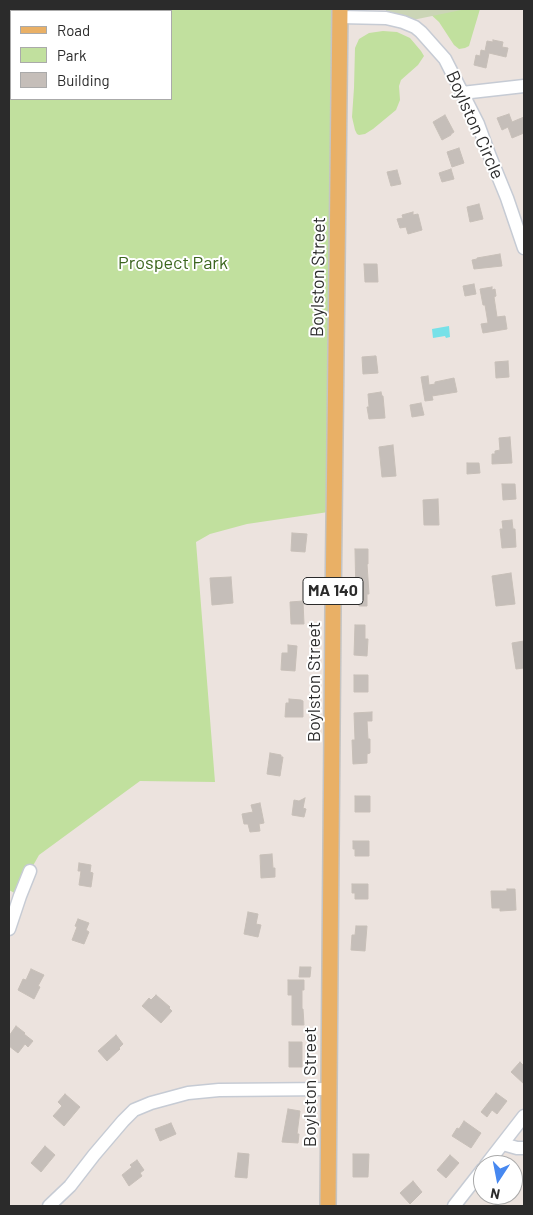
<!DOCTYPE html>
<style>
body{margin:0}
#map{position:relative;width:533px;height:1215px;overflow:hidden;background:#ece3de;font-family:Barlow,sans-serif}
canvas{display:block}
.frame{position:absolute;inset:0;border:10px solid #2b2b2b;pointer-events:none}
.legend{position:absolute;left:10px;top:10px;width:162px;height:90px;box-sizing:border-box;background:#fff;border:1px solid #aaa;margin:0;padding:6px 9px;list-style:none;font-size:15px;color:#2b2b2b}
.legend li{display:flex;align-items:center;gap:10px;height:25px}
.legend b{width:25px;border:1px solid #aaa}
.north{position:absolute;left:473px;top:1155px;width:50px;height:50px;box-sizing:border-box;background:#fff;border:1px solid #aaa;border-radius:50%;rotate:191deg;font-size:14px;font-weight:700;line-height:20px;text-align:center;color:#2b2b2b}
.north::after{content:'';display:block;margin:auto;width:18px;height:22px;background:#4788f0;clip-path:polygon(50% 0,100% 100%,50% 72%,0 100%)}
</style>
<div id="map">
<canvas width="533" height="1215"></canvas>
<div class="frame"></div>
<ul class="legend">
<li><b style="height:6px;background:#e9b066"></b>Road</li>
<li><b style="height:14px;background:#c1e09e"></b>Park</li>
<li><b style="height:14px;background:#c5beb9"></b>Building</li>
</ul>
<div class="north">N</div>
</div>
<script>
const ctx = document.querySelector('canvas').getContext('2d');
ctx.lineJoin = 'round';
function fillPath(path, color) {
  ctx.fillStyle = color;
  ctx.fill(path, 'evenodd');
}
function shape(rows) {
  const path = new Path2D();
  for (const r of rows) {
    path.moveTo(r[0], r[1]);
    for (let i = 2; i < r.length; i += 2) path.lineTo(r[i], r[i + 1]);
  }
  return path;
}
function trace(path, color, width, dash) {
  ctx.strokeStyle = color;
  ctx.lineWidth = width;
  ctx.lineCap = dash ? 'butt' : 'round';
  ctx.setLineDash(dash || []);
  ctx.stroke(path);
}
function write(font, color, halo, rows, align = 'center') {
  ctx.font = font + ' Barlow,sans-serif';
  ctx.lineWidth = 4;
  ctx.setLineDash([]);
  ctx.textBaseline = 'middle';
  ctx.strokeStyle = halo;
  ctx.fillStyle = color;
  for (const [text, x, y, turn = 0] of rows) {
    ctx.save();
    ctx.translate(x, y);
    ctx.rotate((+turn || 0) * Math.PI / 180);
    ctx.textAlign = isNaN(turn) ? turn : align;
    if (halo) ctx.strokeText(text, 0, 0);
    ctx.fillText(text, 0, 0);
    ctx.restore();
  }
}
fillPath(shape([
 [9,9,340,9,335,511,247,524,210,534,196,542,215,782,140,781,39,855,30,871,20,896,9,890],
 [11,11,171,11,171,99,11,99],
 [420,9,480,9,469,46,465,48,459,49,454,45,439,22,428,12],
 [383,31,397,32,410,38,421,51,424,56,418,65,401,80,399,86,400,100,396,110,373,129,365,134,359,135,357,134,355,130,352,117,354,88,355,48,359,39,369,33]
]), '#c1e09e');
fillPath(shape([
 [386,9,466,9,403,22,386,18]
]), '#cbd5b6');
fillPath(shape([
 [449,326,450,337,446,338,445,336,433,338,432,329]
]), '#77e1e8');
const building = shape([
 [493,40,503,42,502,47,508,48,506,57,489,53,486,68,474,65,476,55,480,56,481,50,485,51,487,41,493,42,493,40],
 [509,114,512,122,524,117,524,133,512,138,508,127,502,130,497,118,509,114],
 [445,115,454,132,451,134,451,135,442,140,433,122,445,115],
 [459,148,464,163,452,167,447,152,459,148],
 [451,169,454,179,442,182,439,173,451,169],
 [397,170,401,184,391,186,387,172,397,170],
 [479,204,483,219,470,222,467,207,479,204],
 [413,212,413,215,418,214,422,230,408,234,406,227,400,228,397,219,403,218,402,215,413,212],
 [500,254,502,266,474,269,472,260,477,259,477,258,500,254],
 [364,264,377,264,378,282,365,282,364,264],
 [474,284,476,294,465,296,463,286,474,284],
 [492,287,492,290,495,289,496,296,494,297,497,317,505,316,507,329,483,333,481,324,488,323,485,305,483,305,480,289,492,287],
 [375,356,376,356,378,373,363,374,362,357,375,356],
 [508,361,509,377,496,378,495,362,508,361],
 [428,376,429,385,435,384,435,382,454,378,457,392,432,396,433,400,425,401,421,377,428,376],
 [381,392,382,396,383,396,385,418,369,419,367,407,369,407,368,394,381,392],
 [421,403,424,415,412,417,410,405,421,403],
 [510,437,512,463,492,464,492,454,495,454,495,451,500,450,499,438,510,437],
 [393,445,396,476,382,477,379,447,393,445],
 [467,463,479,463,480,473,467,474,467,463],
 [502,484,515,484,516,499,503,500,502,484],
 [438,499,439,525,424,525,423,500,438,499],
 [512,520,513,529,515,529,516,547,502,548,500,529,503,529,502,521,512,520],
 [292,533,307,534,305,552,291,551,292,533],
 [355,549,368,549,368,564,367,564,369,594,367,594,367,606,359,606,358,598,356,598,355,549],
 [511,573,515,604,496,606,492,576,511,573],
 [231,577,233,603,212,605,210,578,231,577],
 [303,601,304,624,291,624,290,602,303,601],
 [355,625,365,625,365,639,368,639,367,656,354,655,355,625],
 [524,641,524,668,516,669,512,643,524,641],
 [288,645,297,646,295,671,281,670,282,653,288,653,288,645],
 [354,675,368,675,368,692,354,692,354,675],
 [289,699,301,700,303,701,303,717,285,717,286,703,289,703,289,699],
 [372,712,372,721,367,721,368,739,370,739,370,753,367,754,367,763,353,764,352,740,355,740,354,713,372,712],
 [270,753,281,755,281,757,283,757,280,776,267,774,270,753],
 [355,796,370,796,370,812,355,812,355,796],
 [305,798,303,808,306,809,304,817,292,815,294,800,299,801,305,798],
 [260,803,264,823,259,824,260,831,250,832,248,824,244,824,242,814,253,812,251,805,260,803],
 [353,841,369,841,369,856,355,856,355,849,353,849,353,841],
 [272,854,273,868,275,868,275,877,261,878,260,855,272,854],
 [79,863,91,865,90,872,93,873,91,887,79,885,81,871,78,871,79,863],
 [352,884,368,884,368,899,355,899,355,893,352,893,352,884],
 [507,889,515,889,516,910,500,911,500,908,492,908,491,891,507,891,507,889],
 [248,912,258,914,256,924,261,925,258,937,244,934,248,912],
 [78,919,89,923,86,930,89,932,84,944,72,940,77,927,75,926,78,919],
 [356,926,367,926,365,951,351,950,352,935,355,935,356,926],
 [300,967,311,967,310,977,299,977,300,967],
 [31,969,44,975,38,986,40,987,34,999,18,990,23,979,26,980,31,969],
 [288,980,304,980,304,990,302,990,302,1009,303,1009,304,1025,292,1025,292,995,288,995,288,980],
 [156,995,170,1007,169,1008,172,1011,161,1023,142,1006,149,998,151,1000,156,995],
 [16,1026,25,1033,24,1034,33,1041,28,1047,25,1044,18,1053,9,1046,9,1036,16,1026],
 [116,1035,123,1044,119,1048,120,1049,107,1061,98,1051,116,1035],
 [289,1042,302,1042,302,1067,289,1067,289,1042],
 [520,1062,524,1066,524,1084,511,1072,520,1062],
 [496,1093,507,1101,497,1114,492,1110,487,1117,481,1112,496,1093],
 [65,1094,80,1107,64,1126,53,1116,62,1106,58,1102,65,1094],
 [288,1109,300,1111,297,1134,299,1134,298,1143,282,1142,288,1109],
 [464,1121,481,1133,471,1148,452,1136,457,1128,459,1129,464,1121],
 [171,1123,176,1134,160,1141,155,1129,171,1123],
 [45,1146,55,1155,41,1172,31,1163,45,1146],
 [238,1153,249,1154,247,1178,235,1177,238,1153],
 [353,1154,369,1154,368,1177,353,1177,353,1154],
 [450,1155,459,1163,446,1178,437,1170,450,1155],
 [137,1160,144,1170,140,1173,142,1176,129,1186,122,1175,132,1167,130,1165,137,1160],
 [413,1181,422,1192,410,1204,400,1193,413,1181]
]);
fillPath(building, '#c5beb9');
trace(building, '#c7bfb8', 1);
const minor = shape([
 [340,17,386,18,403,22,415,27,421,32,445,59,478,124,489,154,507,198,524,248],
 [462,93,524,86],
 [9,929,20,896,30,871],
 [503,1144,517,1148,524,1148],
 [486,1165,524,1116],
 [49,1206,70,1186,94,1155,123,1121,134,1110,151,1103,188,1093,219,1090,329,1089],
 [454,1206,483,1169]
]);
const major = shape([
 [328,1206,333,608,340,9]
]);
trace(minor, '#c6cbd4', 15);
trace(major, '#c4c4c4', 18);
trace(minor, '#fff', 12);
trace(major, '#e9b066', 15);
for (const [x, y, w] of [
 [333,591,60]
]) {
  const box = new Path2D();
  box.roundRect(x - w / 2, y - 13.5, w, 27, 4);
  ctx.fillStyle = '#fff';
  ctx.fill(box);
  trace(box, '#2b2b2b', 1);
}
write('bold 16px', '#2b2b2b', null, [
 ["MA 140",333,591]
]);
write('18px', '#2b2b2b', '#fff', [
 ["Boylston Circle",475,125,66],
 ["Boylston Street",318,277,-89],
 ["Boylston Street",314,682,-90],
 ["Boylston Street",310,1087,-90]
]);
write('18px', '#3b651e', '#fff', [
 ["Prospect Park",173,263]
]);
</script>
